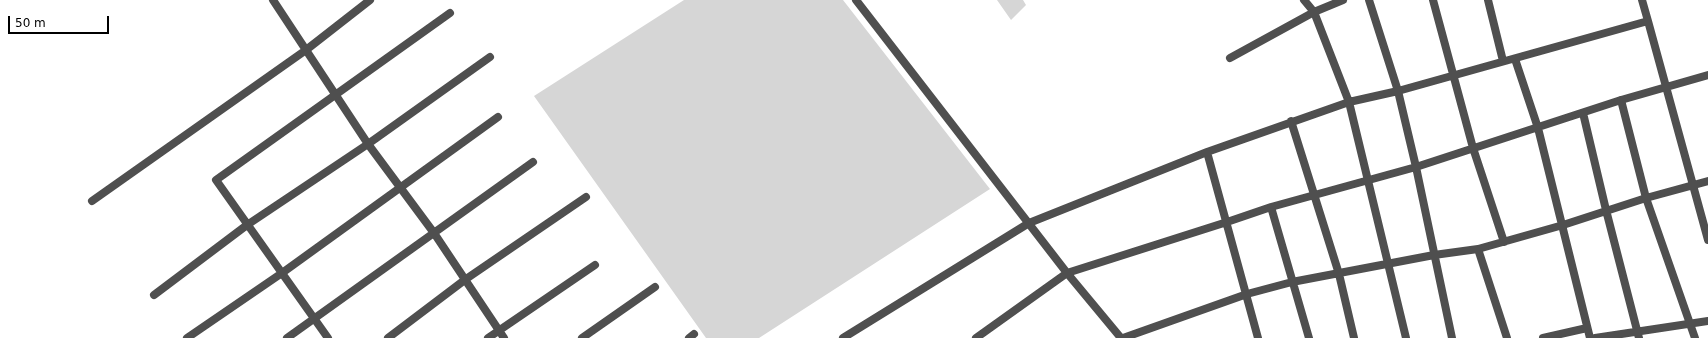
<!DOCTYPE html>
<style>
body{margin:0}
#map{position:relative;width:1708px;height:338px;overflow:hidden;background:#fff;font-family:"DejaVu Sans",sans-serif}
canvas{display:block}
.scale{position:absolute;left:8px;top:16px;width:101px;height:18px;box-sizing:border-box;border:2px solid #000;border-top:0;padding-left:5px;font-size:12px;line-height:14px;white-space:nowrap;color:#000;-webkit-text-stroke:3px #fff;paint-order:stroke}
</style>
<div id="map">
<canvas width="1708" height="338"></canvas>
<div class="scale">50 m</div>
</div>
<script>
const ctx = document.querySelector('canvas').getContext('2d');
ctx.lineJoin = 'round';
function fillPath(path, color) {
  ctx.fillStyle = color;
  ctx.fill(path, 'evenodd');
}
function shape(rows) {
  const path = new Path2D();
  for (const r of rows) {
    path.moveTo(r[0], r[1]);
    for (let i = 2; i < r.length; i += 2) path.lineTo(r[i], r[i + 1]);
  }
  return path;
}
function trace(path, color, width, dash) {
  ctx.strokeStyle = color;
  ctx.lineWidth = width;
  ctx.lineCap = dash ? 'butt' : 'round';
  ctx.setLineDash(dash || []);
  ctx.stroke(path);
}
fillPath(shape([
 [684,0,843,0,990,189,759,338,706,338,534,96],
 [997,0,1023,0,1026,5,1011,20]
]), '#d6d6d6');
trace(shape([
 [273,0,368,144,434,233,504,338],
 [856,0,1067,273,1121,338],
 [1304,0,1314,12,1349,102,1406,338],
 [1369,0,1398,91,1416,167,1452,338],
 [1433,0,1473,148,1504,242],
 [1488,0,1503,61],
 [1648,21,1708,240],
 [1230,58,1314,12,1343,0],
 [1515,59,1538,128,1590,338],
 [1621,100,1646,198,1695,338],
 [1583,113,1606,210,1639,338],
 [1291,121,1339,274,1354,338],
 [1207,152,1258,338],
 [92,201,306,50,370,0],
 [1271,207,1309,338],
 [1478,249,1507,338],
 [154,295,247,225,368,144,490,57],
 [187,338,282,273,498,117],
 [287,338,533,162],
 [328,338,216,180,450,13],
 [388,338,466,279,586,197],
 [488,338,595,265],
 [582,338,655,287],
 [689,338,694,334],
 [843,338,1029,223,1207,152,1349,102,1398,91,1648,21,1642,0],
 [976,338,1067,273,1227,222,1271,207,1416,167,1621,100,1708,75],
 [1123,338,1247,294,1292,282,1434,255,1478,249,1563,225,1646,198,1708,181],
 [1543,338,1587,328],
 [1595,338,1708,321]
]), '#4f4f4f', 8);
</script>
